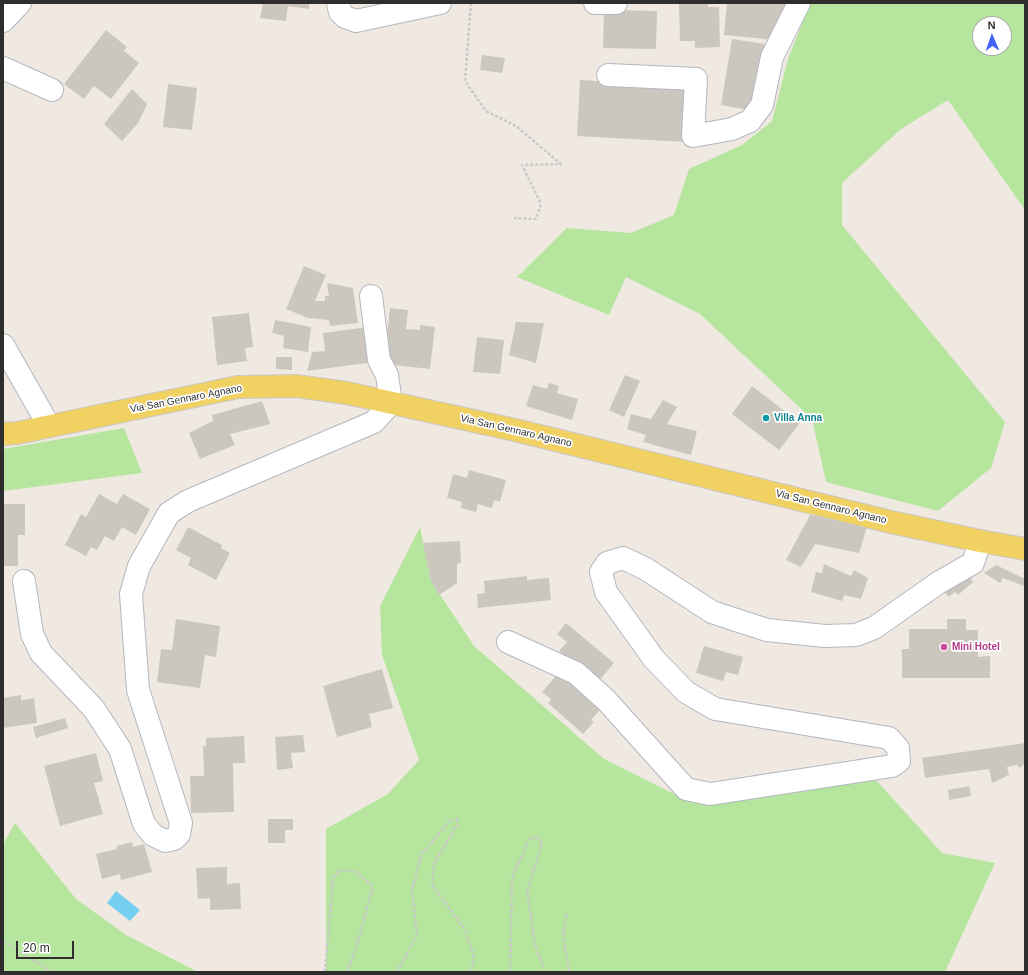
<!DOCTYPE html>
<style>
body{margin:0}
#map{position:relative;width:1028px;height:975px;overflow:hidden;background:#efe9e1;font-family:Arial,sans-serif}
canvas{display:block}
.frame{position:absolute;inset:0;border:4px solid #2e2e2e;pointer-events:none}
.north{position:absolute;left:972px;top:16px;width:40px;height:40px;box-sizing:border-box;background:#fff;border:1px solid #ababab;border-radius:50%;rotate:358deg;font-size:11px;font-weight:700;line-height:16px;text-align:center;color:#2e2e2e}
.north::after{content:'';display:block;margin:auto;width:14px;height:18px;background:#4264fb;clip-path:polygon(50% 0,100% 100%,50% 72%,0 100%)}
.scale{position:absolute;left:16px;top:941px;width:58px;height:18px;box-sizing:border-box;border:2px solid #2e2e2e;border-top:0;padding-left:5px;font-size:12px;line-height:14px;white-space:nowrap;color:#2e2e2e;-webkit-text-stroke:3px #fff;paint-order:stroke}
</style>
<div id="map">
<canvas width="1028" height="975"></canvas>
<div class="frame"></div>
<div class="north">N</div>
<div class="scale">20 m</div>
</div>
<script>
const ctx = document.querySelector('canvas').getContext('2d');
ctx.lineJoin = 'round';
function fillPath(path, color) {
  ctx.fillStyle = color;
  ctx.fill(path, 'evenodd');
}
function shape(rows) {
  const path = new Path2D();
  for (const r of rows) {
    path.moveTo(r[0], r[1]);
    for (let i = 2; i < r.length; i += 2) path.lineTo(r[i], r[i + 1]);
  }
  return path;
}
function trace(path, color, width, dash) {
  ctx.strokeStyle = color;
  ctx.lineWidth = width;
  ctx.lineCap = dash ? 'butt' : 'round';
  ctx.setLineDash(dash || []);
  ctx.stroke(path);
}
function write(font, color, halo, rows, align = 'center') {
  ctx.font = font + ' Arial,sans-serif';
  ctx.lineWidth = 3.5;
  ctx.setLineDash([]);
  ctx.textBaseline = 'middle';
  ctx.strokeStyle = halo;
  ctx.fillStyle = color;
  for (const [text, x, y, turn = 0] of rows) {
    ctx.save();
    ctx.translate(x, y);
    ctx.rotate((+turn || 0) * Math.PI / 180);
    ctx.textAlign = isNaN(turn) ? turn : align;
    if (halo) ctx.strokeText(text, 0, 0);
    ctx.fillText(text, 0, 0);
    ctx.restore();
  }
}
fillPath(shape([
 [810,3,1025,3,1025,210,948,100,901,129,842,183,842,225,1005,422,991,468,938,511,826,482,812,419,700,314,626,277,609,315,517,277,567,228,631,233,674,215,689,169,742,145,772,121,788,59],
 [980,24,1004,24,1004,48,980,48],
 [124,428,142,473,3,491,3,449],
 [420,527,431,581,474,646,604,759,692,803,876,780,942,853,995,863,945,972,326,972,326,829,388,794,419,760,382,655,380,606],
 [15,823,76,899,126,935,198,972,3,972,3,845]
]), '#b6e59e');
fillPath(shape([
 [116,891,140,910,130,921,107,903]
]), '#75cff0');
fillPath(shape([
 [263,3,274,4,309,3,309,9,288,6,286,21,260,18],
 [708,3,708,7,719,7,720,47,695,48,695,41,680,41,679,4],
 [727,3,795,3,777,40,724,35],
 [604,10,657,11,656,49,603,48],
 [106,30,127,47,124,51,139,63,111,99,94,86,84,99,64,84],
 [732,39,765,44,754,111,721,105],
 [482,55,505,58,502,73,480,70],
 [580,80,688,86,685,142,577,136],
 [168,84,197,88,192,130,163,127],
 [132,89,147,104,138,123,122,141,104,124],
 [304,266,326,275,315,301,325,301,325,296,329,296,327,283,353,288,358,323,330,326,329,320,308,318,286,309],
 [390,308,408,310,406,329,420,330,420,325,435,327,430,369,384,364],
 [249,313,253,347,245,348,247,361,217,365,212,317],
 [275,320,311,327,308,352,283,348,284,336,272,333],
 [516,322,544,323,536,363,509,355],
 [368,327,374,362,307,371,312,352,325,351,323,333],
 [477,337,504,340,500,374,473,372],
 [276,357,292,357,292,370,276,369],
 [625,375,640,381,624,417,609,410],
 [549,383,559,386,557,393,578,399,572,420,526,406,533,385,547,389],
 [752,386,800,423,779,450,732,414],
 [663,400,677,407,667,424,697,431,691,455,643,442,646,435,627,429,631,414,651,419],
 [262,401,270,424,230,434,235,445,200,459,189,433,213,421,212,415],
 [469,470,506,480,500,502,494,500,492,508,478,504,476,512,461,508,462,502,447,498,453,474,467,478],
 [99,494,117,504,123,494,150,509,136,535,122,527,114,541,105,536,97,550,91,547,86,556,65,545,81,514,86,517],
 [3,504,25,504,25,535,18,535,18,566,3,566],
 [810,515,867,527,859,553,815,544,801,567,786,560],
 [188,527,222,545,221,548,230,553,216,580,188,565,191,558,176,550],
 [460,541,461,563,457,564,457,583,439,595,431,581,423,543],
 [824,564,851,576,854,570,868,578,861,599,844,595,842,601,811,592,816,572,822,573],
 [996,565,1025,579,1024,586,1003,578,1000,583,984,573],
 [527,576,527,580,549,578,551,600,478,608,477,594,485,593,484,581],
 [970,577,973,582,958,595,955,592,948,597,943,587],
 [176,619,220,626,216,657,205,655,200,688,157,682,161,649,172,650],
 [947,619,966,619,966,630,978,630,978,657,990,656,990,678,902,678,902,649,909,649,909,629,947,629],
 [566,623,614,663,597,683,559,651,567,642,557,634],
 [704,646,743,657,738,675,726,672,723,681,696,673],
 [382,669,393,708,369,714,372,727,337,737,323,686],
 [560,671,602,708,591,720,594,722,583,734,548,703,551,699,542,692],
 [21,695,21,700,34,698,37,723,3,728,3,698],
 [65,718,68,728,36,738,33,727],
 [303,735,305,752,291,753,293,768,277,770,275,737],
 [244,736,245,763,233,763,234,812,191,813,190,776,204,776,203,746,206,746,206,738],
 [1025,743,1025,763,1020,768,1017,765,1007,767,1009,775,992,783,989,769,925,778,922,758],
 [96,753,103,781,94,783,103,814,60,826,44,766],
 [969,786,971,796,949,800,948,790],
 [268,819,293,819,293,830,285,830,285,843,268,843],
 [132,842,133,847,144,844,152,872,121,880,120,874,102,879,96,854,117,849,117,846],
 [227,867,227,884,240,883,241,909,210,910,210,898,198,899,196,868]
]), '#cbc7bf');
const minor = shape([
 [338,3,340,12,345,17,356,21,440,3],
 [595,3,616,3],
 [3,21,20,3],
 [3,68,52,90],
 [608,75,696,79,693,136,732,129,750,121,762,105,772,57,799,3],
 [3,345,49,426],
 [24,581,32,634,41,653,94,709,120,749,144,824,153,835,165,841,174,839,179,834,181,823,138,690,131,594,139,566,169,513,188,501,374,422,391,403,387,375,379,360,371,296],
 [508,642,576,673,606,700,686,789,710,794,892,766,899,761,898,748,889,738,715,709,686,692,654,659,606,592,601,572,607,563,623,558,646,569,712,612,730,618,767,630,825,636,856,635,874,628,938,583,973,563,980,541]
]);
const major = shape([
 [3,434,17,433,238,387,296,386,347,393,515,430,891,522,980,541,1025,549]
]);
trace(minor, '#b4b7c1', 24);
trace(major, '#c9c9c9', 24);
trace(shape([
 [471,3,465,81,486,111,516,126,561,164,522,165,541,204,536,219,514,218],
 [567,914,563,933,569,972],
 [3,941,52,972],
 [325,972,333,880,339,870,355,871,373,886,357,945,347,972],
 [397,972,417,935,412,889,422,854,449,821,457,819,458,823,434,864,432,885,466,931,474,958,471,972],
 [510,972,512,878,529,839,538,837,542,844,527,891,535,945,545,972]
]), '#c9c9c9', 2.5, [3, 2]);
trace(minor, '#fff', 22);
trace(major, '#f2d163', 22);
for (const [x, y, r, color] of [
 [766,418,4,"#0f9aa8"],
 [944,647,4,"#d1479c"]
]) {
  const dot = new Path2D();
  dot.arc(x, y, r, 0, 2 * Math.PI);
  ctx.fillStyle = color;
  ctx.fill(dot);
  trace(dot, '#fff', 1.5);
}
write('10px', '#2e2e2e', '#fff', [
 ["Via San Gennaro Agnano",186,399,-11],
 ["Via San Gennaro Agnano",516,431,13],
 ["Via San Gennaro Agnano",831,507,14]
]);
write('bold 10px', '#0d838f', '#fff', [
 ["Villa Anna",774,418]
], 'left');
write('bold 10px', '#b23c85', '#fff', [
 ["Mini Hotel",952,647]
], 'left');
</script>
